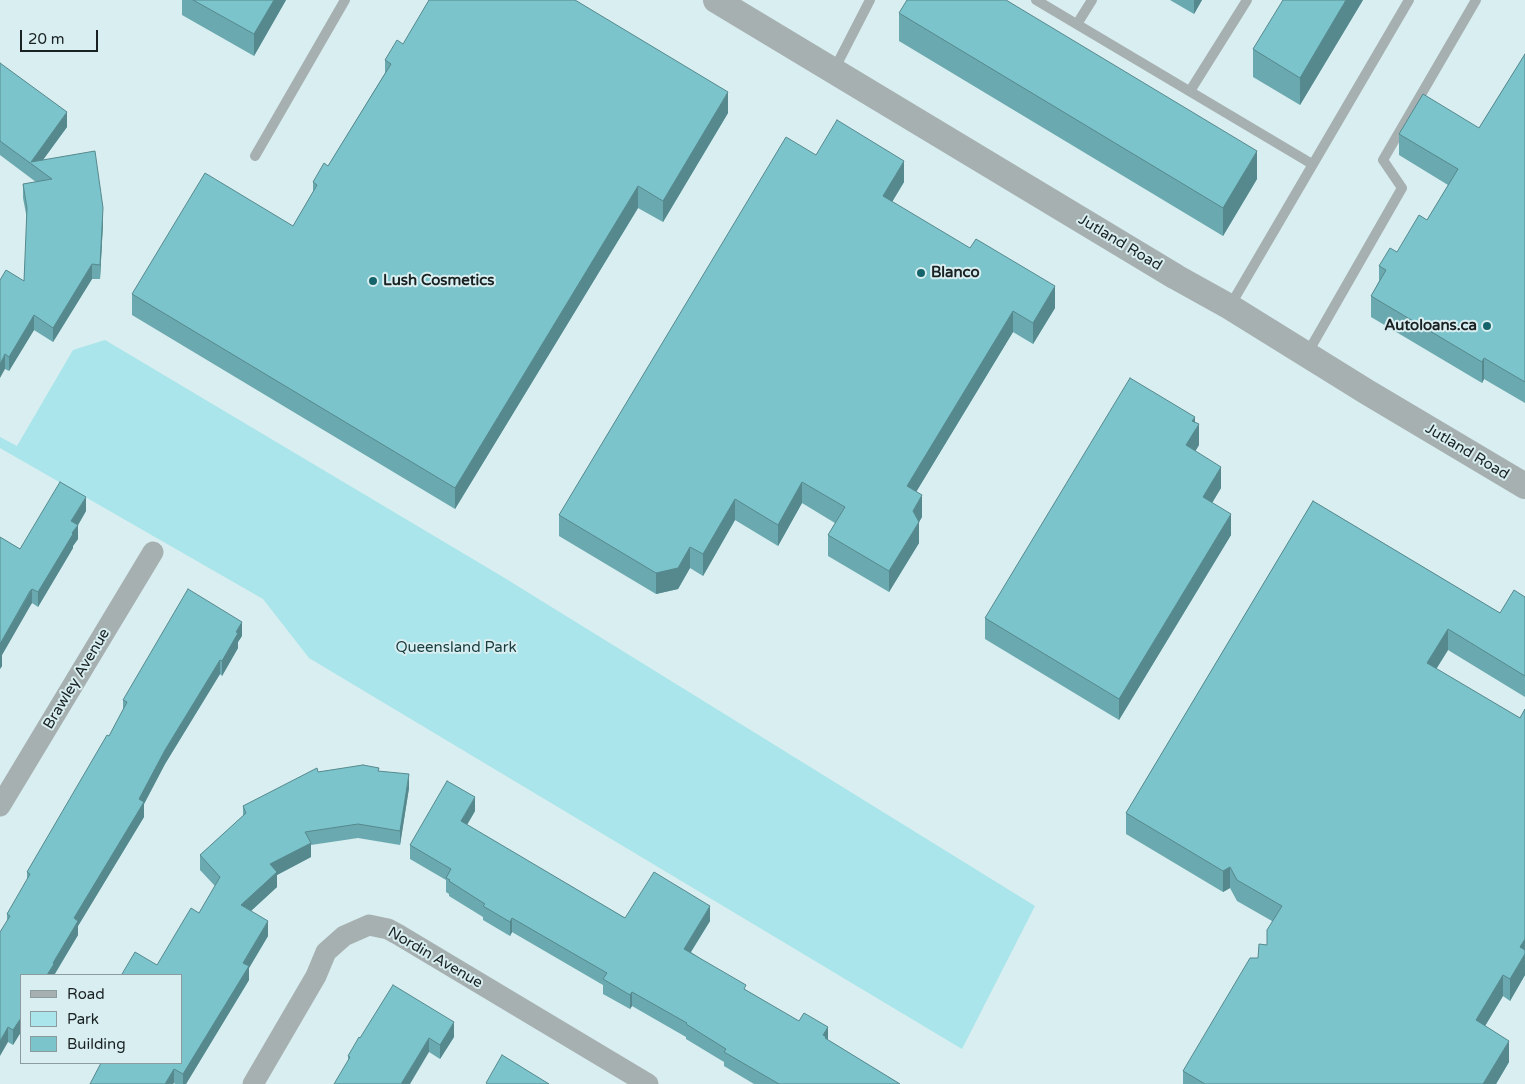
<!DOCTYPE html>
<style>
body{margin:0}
#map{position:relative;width:1525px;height:1084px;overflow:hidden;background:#d8eef0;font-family:"Varela Round",sans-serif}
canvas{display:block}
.legend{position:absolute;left:20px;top:974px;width:162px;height:90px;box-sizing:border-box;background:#d8eef0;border:1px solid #8c9c9e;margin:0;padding:6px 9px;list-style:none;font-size:15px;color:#192122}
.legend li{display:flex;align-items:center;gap:10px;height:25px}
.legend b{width:25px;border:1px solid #8c9c9e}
.scale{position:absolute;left:20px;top:30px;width:78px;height:22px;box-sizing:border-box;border:2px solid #192122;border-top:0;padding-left:6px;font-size:15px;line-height:18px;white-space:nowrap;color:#192122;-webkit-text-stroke:4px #d8eef0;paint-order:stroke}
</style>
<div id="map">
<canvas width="1525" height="1084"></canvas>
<ul class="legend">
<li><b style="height:6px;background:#a7b0b1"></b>Road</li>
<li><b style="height:14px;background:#a9e5ea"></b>Park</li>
<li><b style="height:14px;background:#7bc4cb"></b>Building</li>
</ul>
<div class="scale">20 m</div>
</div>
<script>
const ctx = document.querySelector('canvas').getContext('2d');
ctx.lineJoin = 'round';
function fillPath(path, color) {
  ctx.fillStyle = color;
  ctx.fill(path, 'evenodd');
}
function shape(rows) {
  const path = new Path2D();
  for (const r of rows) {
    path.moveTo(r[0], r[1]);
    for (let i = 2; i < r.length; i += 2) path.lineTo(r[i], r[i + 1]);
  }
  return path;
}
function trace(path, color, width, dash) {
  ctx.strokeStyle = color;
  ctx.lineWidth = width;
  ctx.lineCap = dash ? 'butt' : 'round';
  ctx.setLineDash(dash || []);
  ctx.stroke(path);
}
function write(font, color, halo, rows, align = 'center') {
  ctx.font = font + ' "Varela Round",sans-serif';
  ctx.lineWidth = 4;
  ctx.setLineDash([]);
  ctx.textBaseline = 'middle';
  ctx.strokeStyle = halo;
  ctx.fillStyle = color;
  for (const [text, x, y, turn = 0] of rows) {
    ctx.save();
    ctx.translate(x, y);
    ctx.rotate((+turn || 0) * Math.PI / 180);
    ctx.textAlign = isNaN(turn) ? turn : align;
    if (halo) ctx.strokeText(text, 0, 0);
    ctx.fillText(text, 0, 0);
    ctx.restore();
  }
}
fillPath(shape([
 [105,340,503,577,1035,906,962,1049,309,658,263,599,0,448,0,437,17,446,73,350]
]), '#a9e5ea');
trace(shape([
 [1036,0,1312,164],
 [1077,24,1092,0],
 [834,70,870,0],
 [1190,91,1247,0],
 [255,156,345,0],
 [1230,306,1409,0],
 [1307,354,1402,188,1383,160,1476,0]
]), '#a7b0b1', 10);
trace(shape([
 [0,806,153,552],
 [253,1084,316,976,326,952,344,936,369,925,388,929,399,935,648,1084]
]), '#a7b0b1', 21);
trace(shape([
 [716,0,1176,277,1230,307,1367,392,1525,486]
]), '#a7b0b1', 26);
fillPath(shape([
 [182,0,286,0,254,56,182,15],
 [1170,0,1202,0,1194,14],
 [1363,0,1300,105,1253,77,1253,49],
 [899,13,1257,179,1223,236,899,41],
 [403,44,728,113,663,222,638,208,455,509,132,315,132,294,293,226,313,192,313,182,328,166,385,73,385,60],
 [1525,54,1525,403,1484,379,1482,383,1371,317,1371,296,1379,281,1379,266,1397,252,1427,220,1448,185,1399,155,1399,134,1479,128],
 [0,63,67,127,43,160,103,223,100,279,92,279,53,342,34,330,9,371,5,369,0,280,24,281,27,219,23,198,23,184,36,182,0,155],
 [816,155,904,182,892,202,1055,308,1033,344,1013,332,916,492,922,517,919,522,919,543,889,592,828,556,828,535,835,523,802,503,778,546,735,520,703,576,690,568,678,589,656,594,559,536,559,515],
 [1195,422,1199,445,1195,451,1221,488,1212,503,1231,535,1119,720,985,639,985,618],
 [1313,501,1500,613,1525,597,1525,697,1448,650,1436,669,1520,718,1525,709,1525,975,1510,1001,1503,996,1485,1026,1509,1062,1496,1084,1183,1084,1183,1071,1258,958,1267,945,1272,921,1237,901,1230,888,1223,892,1126,834,1126,813],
 [86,511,78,525,78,539,73,546,73,548,38,607,32,603,30,605,2,655,2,666,0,669,0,537,20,549],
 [242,636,238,642,238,648,222,676,220,674,165,764,144,804,144,817,78,926,78,935,13,1045,8,1042,7,914,27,881,27,872,109,736,123,710,123,700],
 [379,771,409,788,400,845,358,838,311,845,311,857,277,875,277,887,251,911,268,936,249,968,249,980,186,1084,175,1084,174,1083,90,1084,181,975,122,975,122,974,157,965,199,913,215,886,200,870,200,855,243,816,243,806,318,772],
 [475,811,467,825,625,918,710,921,691,952,746,990,900,1084,754,1084,724,1066,724,1062,686,1039,686,1037,632,1006,630,1009,603,994,603,985,512,932,510,936,483,920,483,917,449,896,449,894,446,892,446,880,410,859,410,845],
 [454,1037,440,1059,429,1052,348,1061,348,1056,360,1038]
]), '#6aa9af');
fillPath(shape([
 [274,0,286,0,254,56,254,34],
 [1194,0,1202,0,1194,14],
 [1346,0,1363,0,1300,105,1300,78],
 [728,92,728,113,663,222,663,201],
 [67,112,67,127,37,168,31,162],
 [1257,151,1257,179,1223,236,1223,208],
 [904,161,904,182,883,217,883,196],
 [638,186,638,208,455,509,455,488],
 [103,208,103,223,100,279,100,265],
 [92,264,92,279,53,342,53,328],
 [1055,286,1055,308,1033,344,1033,323],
 [1013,311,1013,332,907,507,907,486],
 [34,315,34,330,9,371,9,357],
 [5,354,5,369,0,378,0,364],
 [1484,358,1484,379,1482,383,1482,362],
 [1195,417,1195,431,1199,424,1199,445,1186,467,1186,445,1192,421],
 [1221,467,1221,488,1203,518,1203,497],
 [802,482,802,503,778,546,778,525],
 [922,495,922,517,919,522,919,543,889,592,889,571,913,511],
 [86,497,86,511,78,525,78,539,73,546,73,548,38,607,38,592,71,521],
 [735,499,735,520,703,576,703,554],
 [1231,514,1231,535,1119,720,1119,699],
 [690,547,690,568,678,589,656,594,656,573],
 [32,589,32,603,2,655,2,666,0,669,0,644],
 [242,622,242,636,238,642,238,648,222,676,222,661,236,632],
 [1448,629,1448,650,1427,684,1427,663],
 [220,660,220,674,165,764,144,804,144,817,78,926,78,935,54,975,47,975,74,918,165,750],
 [409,774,409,788,400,845,400,831],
 [475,797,475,811,461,835,461,821],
 [311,843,311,857,277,875,277,887,241,920,241,905,270,864],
 [1230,867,1230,888,1223,892,1223,871],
 [710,906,710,921,684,963,684,949],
 [512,918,512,932,510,936,510,922],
 [268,921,268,936,249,968,249,980,186,1084,183,1084,183,1074,243,963],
 [1525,939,1525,975,1510,1001,1510,979,1520,947],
 [1503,975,1503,996,1476,1041,1476,1020],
 [632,992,632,1006,630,1009,630,995],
 [21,1018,21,1032,13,1045,13,1030],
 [454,1022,454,1037,440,1059,440,1045],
 [8,1027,8,1042,0,1056,0,1041],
 [828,1027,828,1041,823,1035],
 [429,1038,429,1052,410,1084,401,1084],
 [1509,1041,1509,1062,1496,1084,1483,1084],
 [174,1069,174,1083,173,1084,165,1084]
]), '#56898e');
const building = shape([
 [193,0,274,0,254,34,193,0],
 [429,0,575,0,728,92,663,201,638,186,455,488,132,294,205,173,293,226,317,185,313,182,324,163,328,166,391,64,385,60,397,40,403,44,429,0],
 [907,0,1006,0,1257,151,1223,208,899,13,907,0],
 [1283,0,1346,0,1300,78,1253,49,1283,0],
 [1525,54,1525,382,1484,358,1482,362,1371,296,1386,270,1379,266,1390,248,1397,252,1419,215,1427,220,1458,169,1399,134,1423,94,1479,128,1525,54],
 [0,63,67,112,31,162,95,151,103,208,100,265,92,264,53,328,34,315,9,357,5,354,0,364,0,280,6,270,24,281,27,208,23,184,52,179,0,141,0,63],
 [837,120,904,161,883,196,970,248,976,239,1055,286,1033,323,1013,311,907,486,922,495,913,511,919,522,889,571,828,535,845,507,802,482,778,525,735,499,703,554,690,547,678,568,656,573,559,515,786,137,816,155,837,120],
 [1130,378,1195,417,1192,421,1199,424,1186,445,1221,467,1203,497,1231,514,1119,699,985,618,1130,378],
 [60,482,86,497,71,521,78,525,72,533,73,534,38,592,32,589,30,591,0,644,0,537,20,549,60,482],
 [1313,501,1500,613,1514,590,1525,597,1525,676,1448,629,1427,663,1520,718,1525,709,1525,939,1520,947,1525,950,1525,954,1510,979,1503,975,1476,1020,1509,1041,1483,1084,1205,1084,1183,1071,1250,958,1258,958,1259,944,1267,945,1267,930,1282,906,1237,880,1230,867,1223,871,1126,813,1313,501],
 [188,589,242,622,236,632,238,633,222,661,220,660,165,750,139,799,144,802,74,918,78,921,53,963,54,964,47,975,21,975,21,1018,13,1030,8,1027,0,1041,0,932,10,916,7,914,30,874,27,872,107,735,109,736,127,702,123,700,188,589],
 [363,765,379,768,378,771,409,774,400,831,358,824,305,832,311,843,270,864,277,872,241,905,268,921,243,963,249,966,183,1074,174,1069,165,1084,90,1084,101,1063,181,1063,181,975,124,975,122,974,135,952,157,965,191,908,199,913,220,877,200,855,246,813,243,806,317,768,318,772,363,765],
 [447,781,475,797,461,821,625,918,654,872,710,906,684,949,746,985,744,989,799,1021,804,1013,828,1027,823,1035,826,1037,825,1038,900,1084,779,1084,724,1052,726,1049,686,1024,687,1023,632,992,630,995,603,979,607,973,512,918,510,922,483,906,485,904,449,881,450,880,446,878,451,869,410,845,447,781],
 [393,985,454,1022,440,1045,429,1038,401,1084,334,1084,350,1057,348,1056,359,1037,360,1038,393,985],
 [502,1055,549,1084,488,1084,486,1083,502,1055]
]);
fillPath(building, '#7bc4cb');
trace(building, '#56898e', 1);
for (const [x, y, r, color] of [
 [921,273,5,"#16646b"],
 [373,281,5,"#16646b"],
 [1487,326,5,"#16646b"]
]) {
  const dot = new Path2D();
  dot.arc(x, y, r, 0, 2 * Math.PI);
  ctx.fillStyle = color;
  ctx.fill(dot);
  trace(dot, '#d8eef0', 2);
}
write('15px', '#192122', '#d8eef0', [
 ["Jutland Road",1120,243,31],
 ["Jutland Road",1467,452,31],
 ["Brawley Avenue",77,679,-59],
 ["Nordin Avenue",435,958,30]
]);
write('bold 15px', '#192122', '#d8eef0', [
 ["Blanco",931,273],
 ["Lush Cosmetics",383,281],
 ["Autoloans.ca",1477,326,"right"]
], 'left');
write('15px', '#183c3f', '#d8eef0', [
 ["Queensland Park",456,648]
]);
</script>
